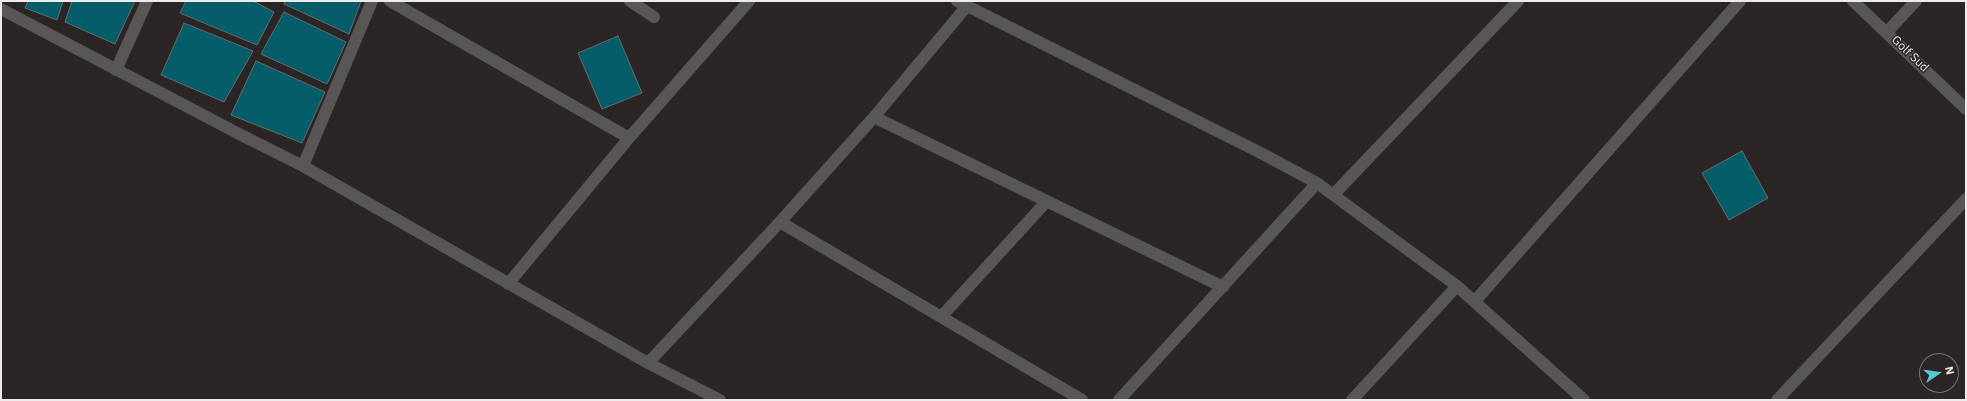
<!DOCTYPE html>
<style>
body{margin:0}
#map{position:relative;width:1967px;height:401px;overflow:hidden;background:#2b2525;font-family:"IBM Plex Sans",sans-serif}
canvas{display:block}
.frame{position:absolute;inset:0;border:2px solid #efebea;pointer-events:none}
.north{position:absolute;left:1919px;top:353px;width:40px;height:40px;box-sizing:border-box;background:#2b2525;border:1px solid #797474;border-radius:50%;rotate:77deg;font-size:11px;font-weight:700;line-height:16px;text-align:center;color:#efebea}
.north::after{content:'';display:block;margin:auto;width:14px;height:18px;background:#55cadf;clip-path:polygon(50% 0,100% 100%,50% 72%,0 100%)}
</style>
<div id="map">
<canvas width="1967" height="401"></canvas>
<div class="frame"></div>
<div class="north">N</div>
</div>
<script>
const ctx = document.querySelector('canvas').getContext('2d');
ctx.lineJoin = 'round';
function fillPath(path, color) {
  ctx.fillStyle = color;
  ctx.fill(path, 'evenodd');
}
function shape(rows) {
  const path = new Path2D();
  for (const r of rows) {
    path.moveTo(r[0], r[1]);
    for (let i = 2; i < r.length; i += 2) path.lineTo(r[i], r[i + 1]);
  }
  return path;
}
function trace(path, color, width, dash) {
  ctx.strokeStyle = color;
  ctx.lineWidth = width;
  ctx.lineCap = dash ? 'butt' : 'round';
  ctx.setLineDash(dash || []);
  ctx.stroke(path);
}
function write(font, color, halo, rows, align = 'center') {
  ctx.font = font + ' "IBM Plex Sans",sans-serif';
  ctx.lineWidth = 3;
  ctx.setLineDash([]);
  ctx.textBaseline = 'middle';
  ctx.strokeStyle = halo;
  ctx.fillStyle = color;
  for (const [text, x, y, turn = 0] of rows) {
    ctx.save();
    ctx.translate(x, y);
    ctx.rotate((+turn || 0) * Math.PI / 180);
    ctx.textAlign = isNaN(turn) ? turn : align;
    if (halo) ctx.strokeText(text, 0, 0);
    ctx.fillText(text, 0, 0);
    ctx.restore();
  }
}
const building = shape([
 [28,1,63,1,57,20,25,8,28,1],
 [72,1,135,1,115,44,65,22,72,1],
 [186,1,253,1,274,12,257,45,180,13,186,1],
 [285,1,361,1,349,34,284,4,285,1],
 [284,12,346,42,327,84,261,54,284,12],
 [184,23,253,51,224,102,161,75,184,23],
 [618,36,642,93,602,109,578,53,618,36],
 [256,61,325,92,302,143,231,115,256,61],
 [1742,151,1768,198,1729,220,1702,173,1742,151]
]);
fillPath(building, '#065d6a');
trace(building, '#656d6f', 1);
trace(shape([
 [390,1,629,138],
 [630,1,654,17],
 [957,1,1259,152,1317,183,1457,286,1584,400],
 [1853,1,1966,109],
 [1,9,243,136,303,166,648,363,720,400],
 [1887,32,1916,1],
 [116,70,147,1],
 [874,117,1223,287],
 [303,166,372,1],
 [1334,194,1518,1],
 [780,222,1082,400],
 [508,284,629,138,749,1],
 [1475,301,1740,1],
 [941,317,1046,202],
 [648,363,780,222,874,117,967,6],
 [1119,400,1317,183],
 [1352,400,1457,286],
 [1777,400,1966,199]
]), '#595656', 12);
write('12px', '#efebea', '#2b2525', [
 ["Golf Sud",1910,54,44]
]);
</script>
